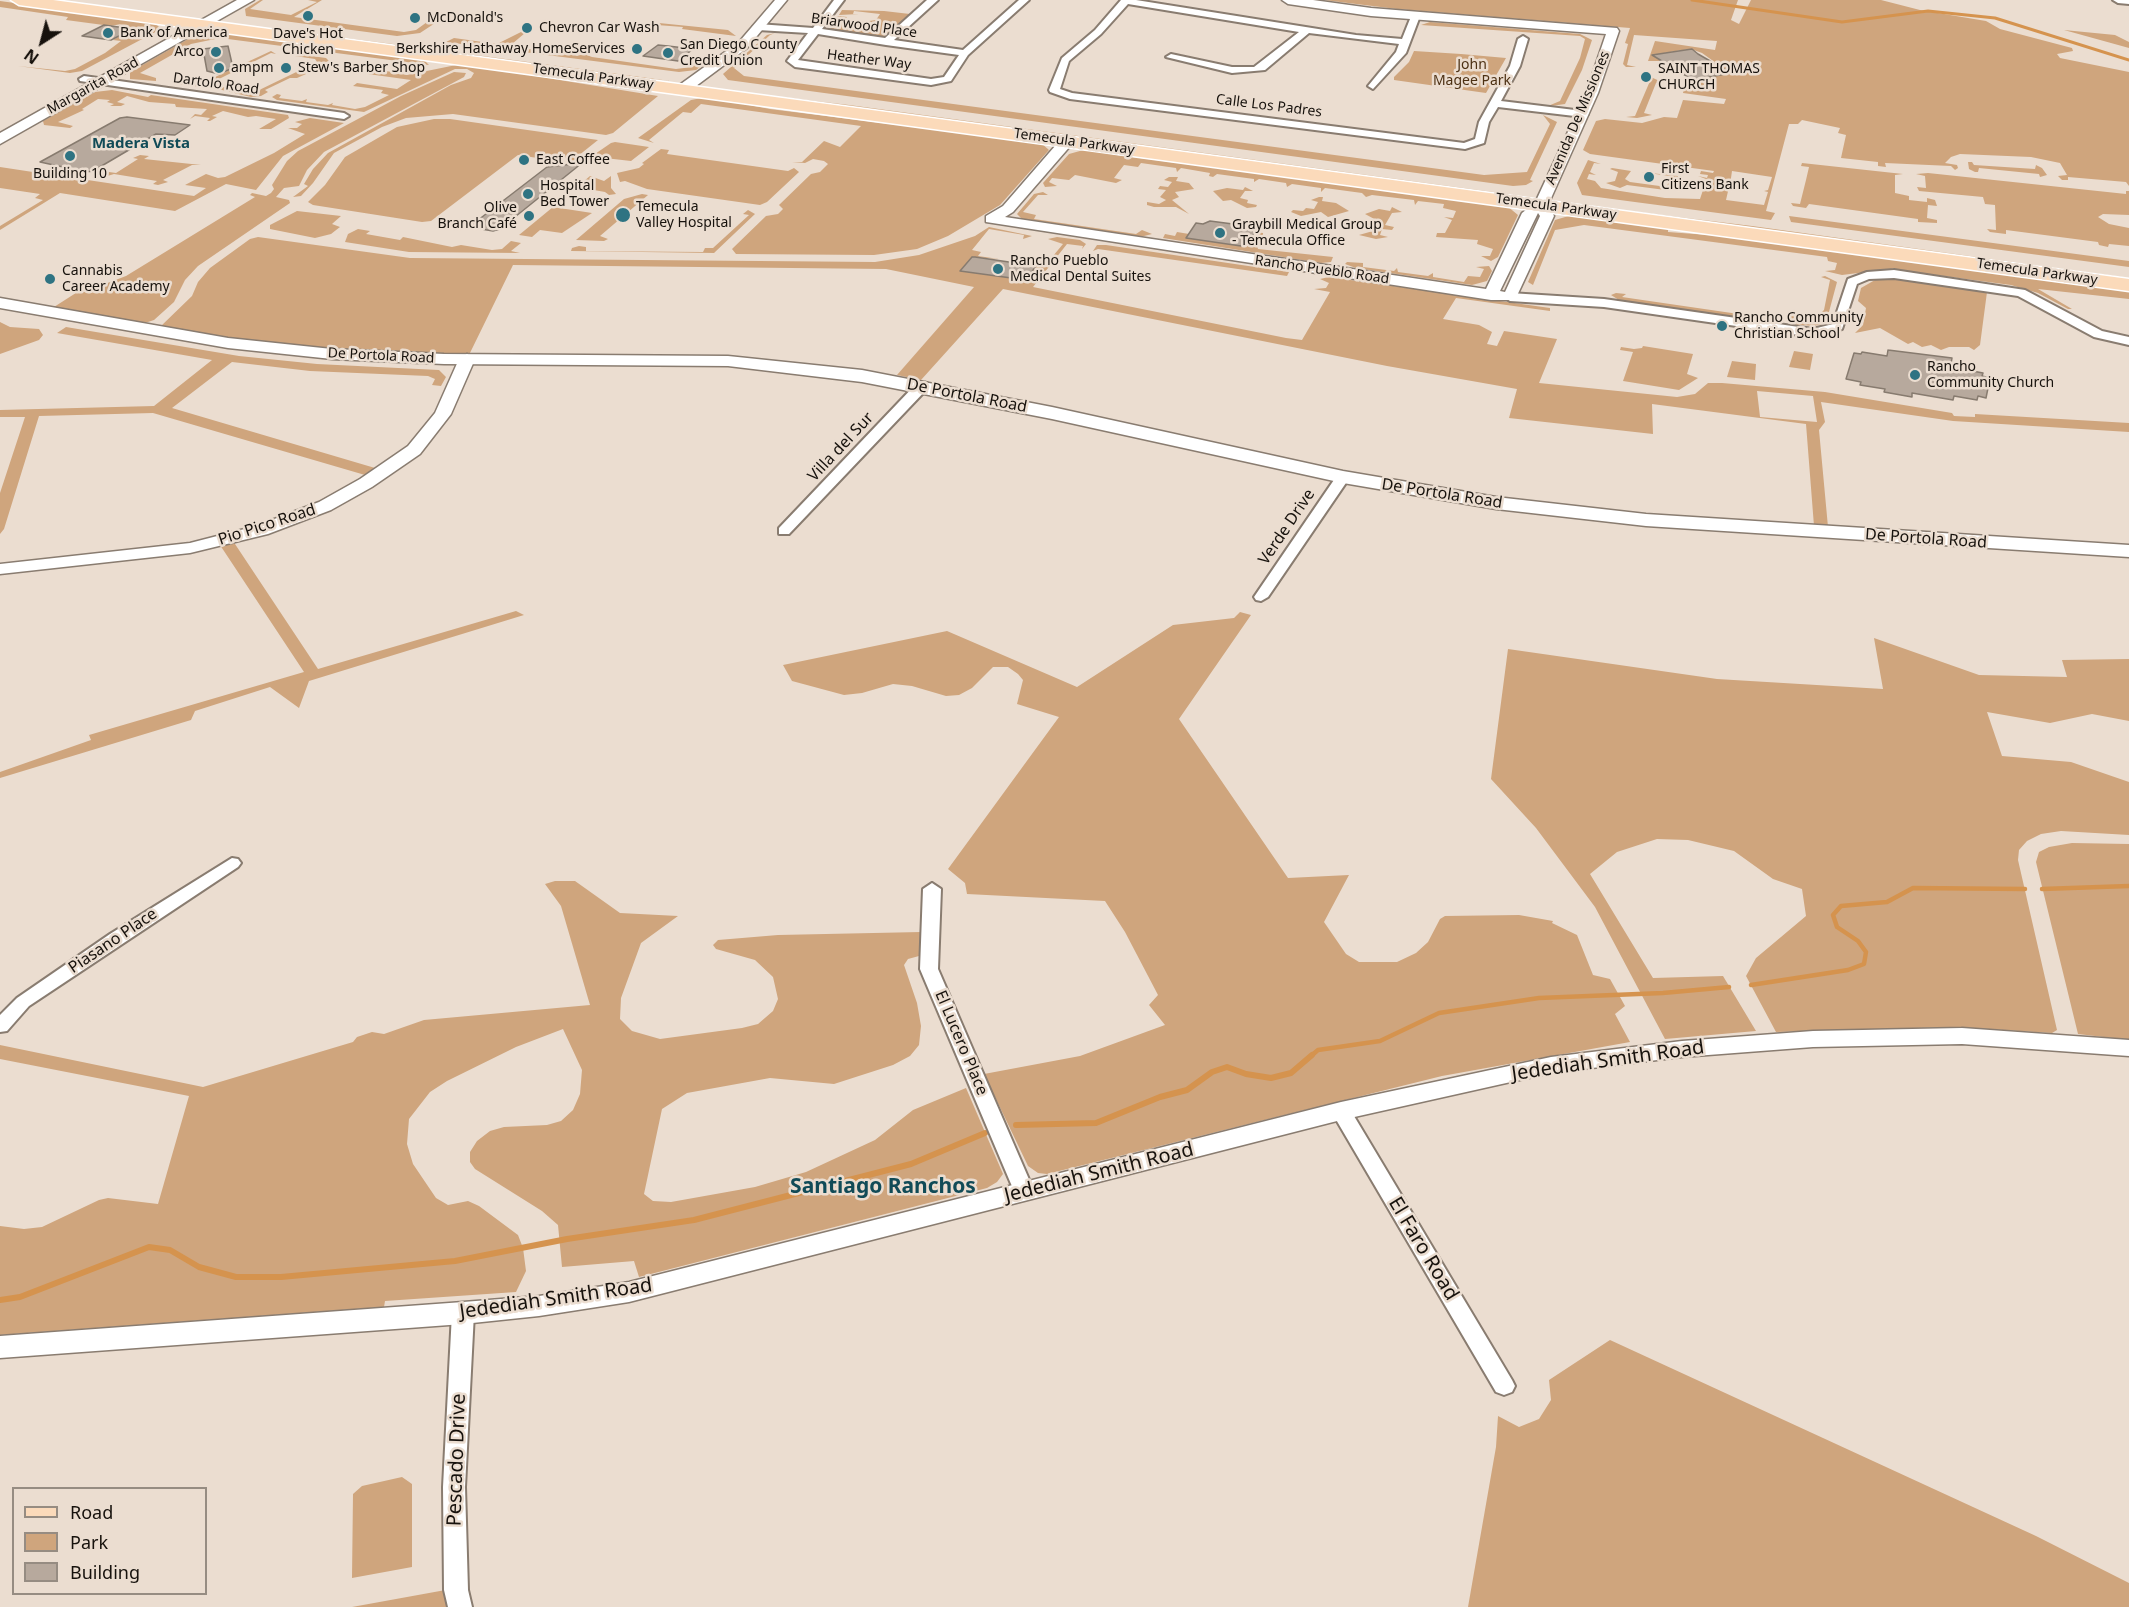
<!DOCTYPE html>
<meta charset="utf-8">
<style>
body{margin:0}
#map{position:relative;width:2129px;height:1607px;overflow:hidden;background:#ebddd0;font-family:"Noto Sans",sans-serif}
canvas{display:block}
.legend{position:absolute;left:12px;top:1487px;width:195px;height:108px;box-sizing:border-box;background:#ebddd0;border:2px solid #968c82;margin:0;padding:8px 10px;list-style:none;font-size:18px;color:#17120d}
.legend li{display:flex;align-items:center;gap:12px;height:30px}
.legend b{width:30px;border:2px solid #968c82}
.north{position:absolute;left:12px;top:12px;width:60px;height:60px;-webkit-text-stroke:4px #ebddd0;paint-order:stroke;rotate:216deg;font-size:16px;font-weight:700;line-height:24px;text-align:center;color:#17120d}
.north::after{content:'';display:block;margin:auto;width:21px;height:27px;background:#17120d;clip-path:polygon(50% 0,100% 100%,50% 72%,0 100%)}
</style>
<div id="map">
<canvas width="2129" height="1607"></canvas>
<ul class="legend">
<li><b style="height:8px;background:#fbdaba"></b>Road</li>
<li><b style="height:16px;background:#cfa57d"></b>Park</li>
<li><b style="height:16px;background:#b7a99d"></b>Building</li>
</ul>
<div class="north">N</div>
</div>
<script>
const ctx = document.querySelector('canvas').getContext('2d');
ctx.lineJoin = 'round';
function fillPath(path, color) {
  ctx.fillStyle = color;
  ctx.fill(path, 'evenodd');
}
function shape(rows) {
  const path = new Path2D();
  for (const r of rows) {
    path.moveTo(r[0], r[1]);
    for (let i = 2; i < r.length; i += 2) path.lineTo(r[i], r[i + 1]);
  }
  return path;
}
function trace(path, color, width, dash) {
  ctx.strokeStyle = color;
  ctx.lineWidth = width;
  ctx.lineCap = dash ? 'butt' : 'round';
  ctx.setLineDash(dash || []);
  ctx.stroke(path);
}
function write(font, color, halo, rows, align = 'center') {
  ctx.font = font + ' "Noto Sans",sans-serif';
  ctx.lineWidth = 5;
  ctx.setLineDash([]);
  ctx.textBaseline = 'middle';
  ctx.strokeStyle = halo;
  ctx.fillStyle = color;
  for (const [text, x, y, turn = 0] of rows) {
    ctx.save();
    ctx.translate(x, y);
    ctx.rotate((+turn || 0) * Math.PI / 180);
    ctx.textAlign = isNaN(turn) ? turn : align;
    if (halo) ctx.strokeText(text, 0, 0);
    ctx.fillText(text, 0, 0);
    ctx.restore();
  }
}
fillPath(shape([
 [260,0,263,0,250,9,291,15,317,2,308,0,322,0,294,17,404,32,416,30,441,12,452,12,420,33,397,36,246,16,245,9],
 [1324,0,1738,0,1731,20,1739,24,1751,0,1881,0,1920,10,1986,21,2000,29,2072,48,2073,51,2057,54,2060,58,2129,72,2129,186,2126,182,2068,177,2068,180,2062,180,2058,176,2067,175,2060,163,2031,157,1960,154,1951,157,1945,163,1957,165,1958,168,1955,170,1951,166,1885,163,1886,167,1878,166,1878,162,1841,158,1846,135,1838,133,1840,128,1802,120,1798,124,1789,124,1766,211,1775,213,1771,220,1582,195,1577,183,1588,160,1601,164,1594,163,1590,172,1596,175,1589,174,1587,179,1595,181,1601,188,1665,198,1700,199,1703,190,1695,187,1703,188,1706,179,1698,176,1707,178,1708,175,1700,174,1701,171,1713,173,1714,171,1590,154,1583,150,1596,121,1605,119,1642,123,1664,117,1677,118,1683,100,1724,104,1726,99,1683,93,1686,76,1693,80,1730,73,1702,53,1691,49,1676,51,1653,55,1662,61,1648,61,1655,41,1715,50,1717,41,1634,35,1627,65,1636,67,1626,67,1623,64,1628,44,1625,43,1630,28,1397,9],
 [1732,171,1772,177,1768,190,1764,191,1768,192,1764,205,1726,200,1729,187,1734,186,1730,185],
 [0,1,160,23,157,25,161,29,82,71,70,73,18,66,65,71,75,69,105,53,121,41,113,40,132,29,118,27,121,24,111,26,66,20,68,17,0,7],
 [842,10,884,11,910,14,884,36,874,37,830,30,838,16,847,17,845,19,855,23,876,20,880,14,854,11,853,14,859,14,839,15],
 [649,22,728,30,736,36,682,29,683,27,644,24],
 [1430,22,1580,34,1592,40,1582,70,1565,104,1551,106,1548,106,1560,101,1580,58,1585,39,1580,36,1421,25],
 [227,23,393,44,670,81,539,66],
 [2064,30,2115,35,2129,42,2129,48],
 [214,32,424,60,429,65,220,38,191,44,140,73,156,78,156,81,130,79,130,72,197,34],
 [521,32,525,33,512,44,527,49,561,51,569,48,566,51,577,56,584,54,592,57,676,69,692,67,701,60,708,61,696,70,679,72,446,42,454,38,497,44],
 [775,33,770,35,734,68,744,76,1484,175,1527,172,1550,124,1543,115,1557,122,1530,180,1533,181,1526,185,1513,186,728,80,723,74,767,35],
 [271,51,276,54,271,53,205,86,208,88,172,83,200,84],
 [1414,51,1461,54,1506,58,1486,93,1394,80,1394,77,1409,62],
 [297,54,326,58,329,61,302,71,306,74,297,78,290,78,265,90,268,92,261,96,251,97,218,89,228,86,225,88,251,94,317,62,315,59,295,56],
 [461,64,658,96,613,133,606,135,453,114,406,118,382,127,334,153,313,183,301,196,293,197,308,186,304,184,313,169,328,153,451,85,471,78,474,73,467,69,455,69,364,112,277,100,272,97,277,94,281,95,279,98,302,101,307,99,306,102,328,105,333,103,332,105,355,109,365,107,389,95,381,93,383,90,353,86,357,83,397,89,411,80,368,74,376,69,407,75],
 [454,72,466,73,464,77,324,152,307,170,299,186,284,188,276,197,289,200,290,203,198,266,185,280,174,302,154,320,142,324,54,307,79,291,84,292,126,276,255,197,250,195,252,193,266,196,271,193,274,189,272,185,287,161,298,151,401,96],
 [1644,74,1664,83,1656,83,1644,113,1652,115,1637,118,1626,117,1635,116,1650,81,1642,79],
 [712,89,849,105,1515,195,1342,174],
 [112,90,148,97,151,95,288,115,289,118,271,129,259,129,276,119,256,116,248,117,223,111,212,116,217,117,210,121,207,121,210,118,195,116,190,119,195,114,201,115,207,109,176,107,175,104,149,102,127,96,117,102,125,104,121,106,110,106,114,104,107,102,110,100,98,99,82,109,84,110,58,122,73,126,70,128,44,125,43,121,95,92],
 [707,97,770,109,1041,143,1049,150,1000,205,948,236,917,249,874,255,736,254,732,249,766,216,778,214,783,209,779,205,811,174,820,172,828,164,824,161,813,159,805,163,792,162,802,162,824,141,840,147,861,126,701,104,691,113,683,112,649,140,654,143,638,138,691,100],
 [310,118,344,123,283,156,256,190,226,184,175,211,60,193,0,230,0,226,43,200,35,198,40,194,0,188,0,167,46,174,42,177,54,179,61,176,194,196,206,188,185,185,206,174,218,178,225,177,274,153,305,134,288,128,297,128,302,124,295,122],
 [434,119,450,119,598,140,578,156,580,160,573,166,566,164,569,162,567,158,556,156,544,159,518,155,431,221,422,222,313,205,308,202,325,185,345,157,397,127],
 [611,143,615,142,649,147,631,161,596,157,595,154],
 [661,149,669,150,667,154,788,171,794,168,799,172,767,202,760,205,647,189,625,181,620,182,617,173,639,168,644,164,642,163],
 [1087,149,1117,155,1507,206,1518,215,1498,257,1491,261,1481,256,1490,256,1493,249,1477,244,1478,240,1436,237,1437,233,1445,233,1452,220,1444,217,1453,218,1456,211,1443,208,1444,204,1418,201,1415,205,1414,200,1372,195,1366,197,1362,193,1325,188,1321,192,1321,188,1292,184,1287,187,1286,183,1259,179,1254,182,1254,179,1217,174,1213,177,1209,176,1210,173,1181,168,1177,172,1176,168,1141,163,1138,167,1124,165,1114,178,1122,180,1116,183,1075,175,1069,180,1052,178,1049,182,1057,186,1045,187,1043,183,1069,154],
 [140,155,149,156,144,159,201,165,192,165,163,180,168,182,158,185,153,184,157,181,114,174,104,177,109,172,116,173,138,159,133,158],
 [1968,162,1972,162,1974,165,2035,169,2036,165,2042,168,2047,175,2040,177,2039,174,1979,168,1978,172,1975,172,1969,169],
 [1802,163,1903,174,1895,175,1895,193,1909,196,1909,200,1927,202,1927,198,1935,200,1937,206,1928,205,1927,218,1937,220,1937,223,1918,222,1918,219,1809,204,1806,208,1793,206,1791,203,1800,204,1806,180,1809,167,1801,166],
 [1612,168,1631,171,1625,179,1630,182,1667,187,1670,176,1641,172,1678,176,1673,191,1627,185,1620,188,1606,183,1615,181,1618,172,1610,169],
 [1928,173,2126,194,2126,191,2129,191,2129,215,2103,214,2098,217,2109,224,2129,228,2129,246,2109,244,2108,247,2099,245,2098,242,2006,230,2006,234,1990,232,1987,229,1996,230,1995,205,1985,204,1983,197,1919,191,1917,187,1926,188,1925,176,1916,174],
 [590,176,604,181,611,176,611,188,616,194,609,195,605,192,577,187],
 [1169,177,1178,177,1176,181,1189,183,1194,189,1175,192,1179,197,1172,200,1189,214,1176,207,1154,207,1147,205,1147,202,1159,204,1166,200,1160,197,1166,190,1158,189,1160,186,1168,187,1172,182,1164,180],
 [1245,187,1253,191,1245,191,1240,198,1248,200,1247,203,1257,205,1256,207,1247,208,1231,200,1223,201,1213,191,1227,188,1243,190],
 [1043,192,1048,195,1038,195,1023,212,1036,215,1034,219,1136,234,1142,230,1152,234,1140,237,1022,219,1017,214,1034,194],
 [642,194,648,195,600,236,608,239,604,241,576,240,624,199],
 [1319,197,1323,197,1322,201,1336,203,1349,211,1328,217,1321,212,1301,216,1291,212,1293,210,1303,211,1306,208,1314,209,1318,202,1311,200],
 [1571,204,1752,226,2129,278,2061,271],
 [553,207,592,213,562,233,540,230,532,237,519,235],
 [1392,207,1402,212,1392,213,1385,225,1394,227,1392,230,1382,229,1380,235,1388,237,1376,239,1359,235,1373,231,1370,223,1378,221,1365,214,1379,209,1390,211],
 [748,210,755,214,714,253,571,251,572,248,579,246,586,247,586,251,703,252,705,248,713,248,749,215,743,214],
 [297,211,341,216,332,224,340,227,331,234,315,238,270,229,270,225],
 [1572,215,1644,224,1668,229,1668,232,1735,237,2129,290,2129,299,2038,289,2072,309,2068,309,2038,293,2011,285,1890,269,1842,275,1825,271,1835,270,1837,263,1828,261,1827,257,1584,225,1555,230,1533,285,1528,282,1555,220],
 [1789,216,2129,261,2129,267,1791,222],
 [989,227,1032,236,1023,239,1024,235,989,229,972,250,981,252,978,256,999,259,972,257,960,271,1026,280,1036,266,1012,261,1035,265,1039,261,1048,262,1063,244,1048,239,1057,237,1080,240,1086,244,1082,249,1083,246,1067,244,1033,287,1286,338,1302,340,1330,292,1314,289,1326,288,1329,283,1320,279,1329,277,1550,308,1550,311,1456,298,1443,319,1479,325,1492,332,1487,344,1497,346,1504,331,1557,339,1539,383,1677,397,1695,394,1708,383,1722,383,1825,392,1952,413,1954,416,1975,417,1975,414,2129,423,2129,432,1953,421,1821,402,1825,422,1819,430,1828,527,1814,526,1806,424,1652,404,1653,434,1509,418,1517,389,1387,366,1003,289,921,380,897,375,974,287,886,269,513,265,468,357,383,355,243,341,161,326,192,296,198,282,210,268,250,239,258,237,410,258,875,262,919,255,975,236],
 [1757,391,1813,396,1817,422,1760,417],
 [358,229,370,231,366,234,400,240,403,237,452,247,461,245,492,250,502,249,511,241,521,243,511,251,520,253,409,252,345,242,348,234],
 [1177,232,1189,234,1186,238,1248,242,1255,232,1263,233,1263,237,1256,242,1258,249,1333,257,1331,262,1321,263,1163,238,1165,234,1175,236],
 [1097,245,1106,245,1289,272,1287,276,1098,249,1093,251],
 [1347,262,1363,263,1363,267,1394,271,1397,268,1398,272,1428,276,1433,273,1433,277,1464,282,1468,276,1480,277,1484,269,1476,267,1489,266,1492,271,1487,281,1472,285,1356,268,1345,264],
 [1825,276,1837,282,1826,323,1814,326,1790,324,1791,316,1814,319,1824,310,1830,280,1821,277],
 [1900,280,1987,292,1980,345,1974,350,1969,347,1949,347,1941,350,1931,345,1922,347,1913,342,1908,344,1880,328,1855,333,1863,325,1866,308,1858,301,1861,288,1875,280],
 [1616,293,1626,294,1622,297,1759,317,1773,315,1777,318,1773,322,1619,300,1611,295],
 [0,322,10,327,39,329,43,335,39,340,0,354],
 [66,327,239,356,317,364,439,370,446,377,441,386,432,385,435,379,428,376,310,371,232,362,172,408,375,468,365,475,153,413,39,416,4,529,0,534,0,493,25,417,0,417,0,410,154,406,212,360,57,333],
 [1643,346,1693,354,1687,374,1698,378,1679,390,1623,381,1633,352,1620,350,1621,347,1634,349,1642,348],
 [1794,351,1813,354,1810,370,1789,367],
 [1732,361,1756,364,1755,380,1727,377],
 [233,541,318,669,516,611,524,615,309,681,299,708,270,687,195,711,191,720,0,778,0,772,91,740,89,735,304,672,220,545],
 [1240,612,1251,615,1179,719,1288,878,1349,875,1324,922,1346,954,1359,962,1397,962,1416,953,1428,942,1440,919,1445,916,1519,915,1553,921,1552,923,1577,935,1593,975,1610,979,1625,1006,1615,1014,1630,1042,1442,1076,1047,1174,1038,1173,1028,1166,984,1074,1080,1056,1165,1025,1149,1005,1158,995,1125,932,1105,901,967,894,965,883,948,869,1059,717,1017,704,1023,680,1018,674,1008,667,993,667,972,688,959,695,946,696,912,686,893,684,862,693,844,695,792,681,783,665,947,631,1077,687,1173,625,1234,618],
 [1874,638,1979,675,2067,677,2062,660,2129,659,2129,721,2092,714,2050,723,1987,712,2002,756,2071,762,2129,782,2129,835,2061,831,2041,834,2027,841,2019,850,2018,860,2057,1030,2052,1033,1953,1027,1776,1032,1746,976,1756,958,1806,916,1802,889,1773,879,1734,851,1688,840,1657,839,1617,852,1590,874,1653,978,1723,976,1756,1031,1665,1039,1595,907,1536,828,1491,779,1508,649,1717,679,1883,689],
 [2072,843,2129,844,2129,1040,2078,1034,2036,862,2039,852,2049,847],
 [555,881,575,881,620,913,678,916,641,943,621,998,620,1019,632,1031,660,1039,742,1028,758,1024,773,1011,778,999,773,977,755,960,716,949,713,945,718,940,778,935,921,932,919,956,908,959,904,965,917,1003,921,1026,919,1045,910,1056,893,1065,834,1084,770,1078,687,1093,662,1109,644,1194,653,1201,671,1202,755,1187,806,1172,875,1140,913,1110,966,1088,1003,1174,997,1182,987,1188,639,1277,634,1261,562,1267,558,1225,542,1211,475,1169,470,1162,470,1152,477,1141,490,1131,504,1127,547,1125,561,1121,573,1110,580,1094,582,1070,563,1029,516,1047,447,1081,430,1092,409,1119,407,1144,413,1164,436,1198,448,1205,468,1201,479,1206,518,1235,523,1248,526,1271,516,1292,385,1301,384,1307,0,1335,0,1226,24,1229,42,1227,99,1200,108,1198,158,1204,189,1096,0,1059,0,1045,203,1087,353,1042,357,1037,372,1032,384,1034,424,1020,590,1005,561,906,545,884],
 [1610,1340,2036,1536,2129,1583,2129,1607,1468,1607,1496,1447,1498,1416,1519,1427,1539,1419,1551,1400,1549,1380],
 [402,1477,412,1484,412,1567,352,1578,353,1494,362,1486],
 [451,1589,453,1607,352,1607]
]), '#cfa57d');
trace(shape([
 [1692,0,1842,22,1928,11,1995,18,2129,60]
]), '#d5934e', 3);
trace(shape([
 [2042,889,2129,886],
 [1751,985,1848,970,1864,964,1866,952,1858,941,1837,927,1833,915,1841,906,1887,902,1913,888,2025,889],
 [1311,1056,1318,1050,1380,1041,1439,1013,1539,998,1663,993,1729,987]
]), '#d5934e', 4.5);
trace(shape([
 [1016,1125,1096,1123,1160,1097,1187,1090,1212,1072,1227,1067,1246,1074,1271,1078,1291,1073,1312,1055],
 [0,1300,20,1297,149,1247,170,1250,199,1267,236,1277,281,1277,455,1261,567,1239,694,1220,911,1164,985,1133]
]), '#d5934e', 6);
const building = shape([
 [104,25,111,26,133,29,111,40,82,36,104,25],
 [658,45,668,46,693,49,678,61,643,56,658,45],
 [228,46,233,68,219,74,207,71,203,49,228,46],
 [1692,49,1698,54,1731,73,1693,80,1652,55,1692,49],
 [127,117,190,125,175,135,156,134,93,171,86,172,40,162,120,118,127,117],
 [582,163,500,229,493,231,469,227,547,167,582,163],
 [1210,221,1248,226,1258,228,1248,242,1241,246,1186,238,1196,223,1203,224,1210,221],
 [972,257,975,257,1036,266,1026,280,960,271,972,257],
 [1888,350,1952,358,1951,364,1958,365,1957,368,1983,373,1982,376,1990,378,1986,398,1978,396,1977,400,1954,396,1953,400,1912,393,1912,397,1884,392,1885,389,1860,385,1861,382,1846,379,1854,353,1861,354,1862,352,1887,356,1888,350]
]);
fillPath(building, '#b7a99d');
trace(building, '#877b6f', 1.5);
const minor = shape([
 [834,0,844,0,822,29,885,38,927,0,938,0,894,40,963,50,1019,0,1029,0,968,55,951,81,931,85,795,67,787,61,808,33,758,30,753,27,758,24,813,28,834,0],
 [818,34,886,45,959,55,944,77,931,79,798,60,818,34],
 [1121,0,1136,0,1356,35,1402,39,1412,14,1420,16,1406,53,1373,89,1368,86,1396,52,1399,44,1309,33,1265,70,1232,73,1166,57,1171,54,1232,67,1254,67,1299,32,1128,4,1101,34,1069,61,1060,89,1072,93,1464,143,1475,139,1479,122,1510,66,1518,39,1523,36,1528,39,1520,66,1501,101,1583,111,1588,114,1583,117,1498,107,1489,122,1484,143,1465,149,1070,99,1050,92,1049,90,1062,58,1095,30,1121,0],
 [2113,0,2129,0,2129,4,2118,3,2113,0],
 [84,76,344,113,349,116,344,119,80,81,79,79,84,76],
 [1894,270,2025,290,2102,331,2129,337,2129,345,2094,337,2018,296,1894,278,1869,279,1857,284,1842,329,1813,337,1604,307,1510,301,1504,297,1510,293,1604,299,1813,329,1833,324,1848,279,1867,272,1894,270],
 [922,382,927,383,927,389,789,534,779,534,779,528,917,383,922,382],
 [1343,473,1350,477,1268,597,1261,601,1256,600,1254,597,1338,474,1343,473],
 [232,858,238,859,241,863,238,867,29,1006,7,1031,0,1032,0,1015,17,998,110,934,232,858],
 [932,883,941,889,938,969,1034,1191,1031,1196,1024,1198,1017,1196,1014,1191,920,969,923,889,932,883],
 [1341,1104,1348,1106,1512,1380,1515,1386,1512,1392,1504,1395,1496,1392,1331,1111,1334,1106,1341,1104],
 [463,1305,470,1307,474,1313,465,1487,468,1590,472,1607,448,1607,444,1590,443,1487,452,1313,456,1307,463,1305]
]);
const tertiary = shape([
 [775,0,787,0,747,48,688,92,678,92,678,86,739,42,775,0],
 [1282,0,1313,0,1371,8,1617,28,1619,31,1598,93,1548,205,1554,216,1515,300,1491,300,986,222,986,216,1003,206,1062,138,1067,137,1074,141,1072,144,1013,212,1005,217,1486,289,1522,213,1535,203,1586,93,1606,34,1371,16,1288,4,1282,0],
 [1538,213,1540,216,1505,292,1500,291,1538,213],
 [467,354,475,359,451,414,420,454,372,487,331,510,268,534,190,553,0,574,0,564,190,543,256,526,319,502,360,479,408,446,435,413,459,359,467,354],
 [1962,1028,2129,1040,2129,1056,1962,1044,1813,1047,1682,1057,1551,1073,1341,1120,629,1302,539,1316,463,1324,0,1358,0,1336,463,1302,539,1296,629,1282,1341,1102,1551,1057,1682,1041,1813,1031,1962,1028]
]);
const secondary = shape([
 [237,0,254,0,0,144,0,133,237,0],
 [0,298,228,338,332,349,444,354,728,356,862,370,1052,407,1343,471,1496,497,1646,514,2129,545,2129,557,1646,526,1496,509,1343,483,1052,419,862,382,728,366,444,364,332,359,228,348,0,308,0,298]
]);
const primary = shape([
 [11,0,53,0,2129,279,2129,291,19,5,11,0]
]);
trace(minor, '#897c70', 4);
trace(tertiary, '#897c70', 3);
trace(secondary, '#897c70', 3);
trace(primary, '#fff', 3);
fillPath(minor, '#fff');
fillPath(tertiary, '#fff');
fillPath(secondary, '#fff');
fillPath(primary, '#fbdaba');
for (const [x, y, r, color] of [
 [308,16,6,"#2e7382"],
 [415,18,6,"#2e7382"],
 [527,28,6,"#2e7382"],
 [108,33,6,"#2e7382"],
 [637,49,6,"#2e7382"],
 [216,52,6,"#2e7382"],
 [668,53,6,"#2e7382"],
 [219,68,6,"#2e7382"],
 [286,68,6,"#2e7382"],
 [1646,77,6,"#2e7382"],
 [70,156,6,"#2e7382"],
 [524,160,6,"#2e7382"],
 [1649,177,6,"#2e7382"],
 [528,194,6,"#2e7382"],
 [623,215,8,"#2e7382"],
 [529,216,6,"#2e7382"],
 [1220,233,6,"#2e7382"],
 [998,269,6,"#2e7382"],
 [50,279,6,"#2e7382"],
 [1722,326,6,"#2e7382"],
 [1915,375,6,"#2e7382"]
]) {
  const dot = new Path2D();
  dot.arc(x, y, r, 0, 2 * Math.PI);
  ctx.fillStyle = color;
  ctx.fill(dot);
  trace(dot, '#ebddd0', 2);
}
write('14px', '#17120d', '#ebddd0', [
 ["McDonald's",427,18],
 ["Chevron Car Wash",539,28],
 ["Bank of America",120,33],
 ["Dave's Hot",308,34,"center"],
 ["Chicken",308,50,"center"],
 ["San Diego County",680,45],
 ["Credit Union",680,61],
 ["Berkshire Hathaway HomeServices",625,49,"right"],
 ["Arco",204,52,"right"],
 ["ampm",231,68],
 ["Stew's Barber Shop",298,68],
 ["SAINT THOMAS",1658,69],
 ["CHURCH",1658,85],
 ["East Coffee",536,160],
 ["First",1661,169],
 ["Citizens Bank",1661,185],
 ["Building 10",70,174,"center"],
 ["Hospital",540,186],
 ["Bed Tower",540,202],
 ["Temecula",636,207],
 ["Valley Hospital",636,223],
 ["Olive",517,208,"right"],
 ["Branch Café",517,224,"right"],
 ["Graybill Medical Group",1232,225],
 ["- Temecula Office",1232,241],
 ["Rancho Pueblo",1010,261],
 ["Medical Dental Suites",1010,277],
 ["Cannabis",62,271],
 ["Career Academy",62,287],
 ["Rancho Community",1734,318],
 ["Christian School",1734,334],
 ["Rancho",1927,367],
 ["Community Church",1927,383]
], 'left');
write('14px', '#17120d', '#ebddd0', [
 ["Briarwood Place",864,26,8],
 ["Heather Way",869,60,7],
 ["Temecula Parkway",593,77,8],
 ["Dartolo Road",216,84,8],
 ["Margarita Road",93,86,-29],
 ["Calle Los Padres",1269,106,7],
 ["Avenida De Missiones",1578,118,-67],
 ["Temecula Parkway",1074,142,8],
 ["Temecula Parkway",1556,207,8],
 ["Rancho Pueblo Road",1322,270,8],
 ["Temecula Parkway",2037,272,8],
 ["De Portola Road",381,356,3]
]);
write('14px', '#4d3114', '#ebddd0', [
 ["John",1472,65],
 ["Magee Park",1472,81]
]);
write('bold 15px', '#114b57', '#ebddd0', [
 ["Madera Vista",141,144]
]);
write('16px', '#17120d', '#ebddd0', [
 ["De Portola Road",967,396,11],
 ["Villa del Sur",841,447,-47],
 ["De Portola Road",1442,494,9],
 ["Pio Pico Road",267,525,-18],
 ["Verde Drive",1287,527,-56],
 ["De Portola Road",1926,539,4],
 ["Piasano Place",113,941,-34],
 ["El Lucero Place",961,1043,67]
]);
write('20px', '#17120d', '#ebddd0', [
 ["Jedediah Smith Road",1608,1061,-8],
 ["Jedediah Smith Road",1099,1173,-14],
 ["El Faro Road",1423,1249,59],
 ["Jedediah Smith Road",556,1299,-8],
 ["Pescado Drive",457,1460,-88]
]);
write('bold 21px', '#114b57', '#ebddd0', [
 ["Santiago Ranchos",883,1187]
]);
</script>
